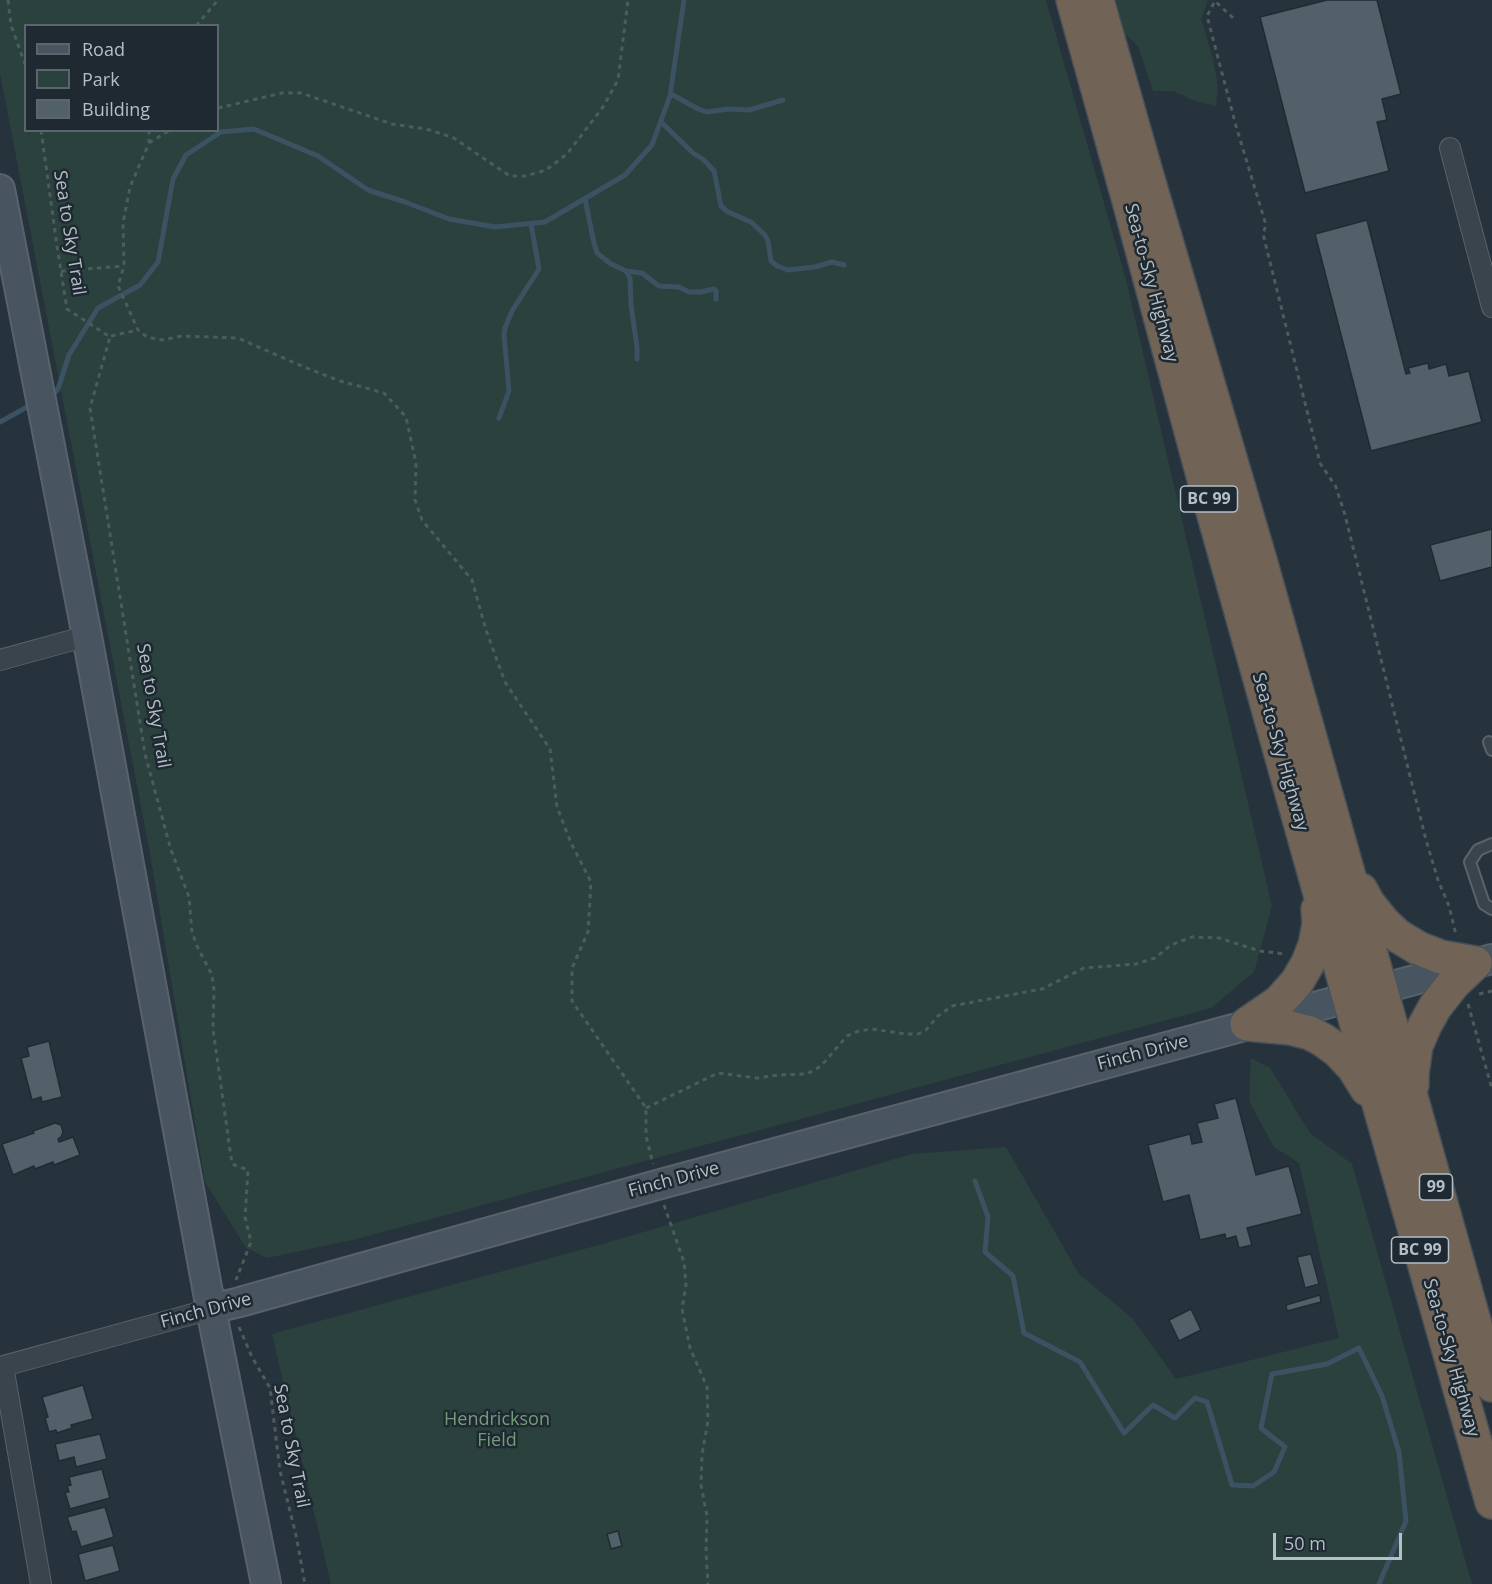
<!DOCTYPE html>
<style>
body{margin:0}
#map{position:relative;width:1492px;height:1584px;overflow:hidden;background:#26333c;font-family:"Open Sans",sans-serif}
canvas{display:block}
.legend{position:absolute;left:24px;top:24px;width:195px;height:108px;box-sizing:border-box;background:#1f2931;border:2px solid #5b656d;margin:0;padding:8px 10px;list-style:none;font-size:18px;color:#b5bfc7}
.legend li{display:flex;align-items:center;gap:12px;height:30px}
.legend b{width:30px;border:2px solid #5b656d}
.scale{position:absolute;left:1273px;top:1533px;width:129px;height:27px;box-sizing:border-box;border:3px solid #b5bfc7;border-top:0;padding-left:8px;font-size:18px;line-height:21px;white-space:nowrap;color:#b5bfc7;-webkit-text-stroke:4px #1f2931;paint-order:stroke}
</style>
<div id="map">
<canvas width="1492" height="1584"></canvas>
<ul class="legend">
<li><b style="height:8px;background:#48545f"></b>Road</li>
<li><b style="height:16px;background:#2b413e"></b>Park</li>
<li><b style="height:16px;background:#516069"></b>Building</li>
</ul>
<div class="scale">50 m</div>
</div>
<script>
const ctx = document.querySelector('canvas').getContext('2d');
ctx.lineJoin = 'round';
function fillPath(path, color) {
  ctx.fillStyle = color;
  ctx.fill(path, 'evenodd');
}
function shape(rows) {
  const path = new Path2D();
  for (const r of rows) {
    path.moveTo(r[0], r[1]);
    for (let i = 2; i < r.length; i += 2) path.lineTo(r[i], r[i + 1]);
  }
  return path;
}
function trace(path, color, width, dash) {
  ctx.strokeStyle = color;
  ctx.lineWidth = width;
  ctx.lineCap = dash ? 'butt' : 'round';
  ctx.setLineDash(dash || []);
  ctx.stroke(path);
}
function write(font, color, halo, rows, align = 'center') {
  ctx.font = font + ' "Open Sans",sans-serif';
  ctx.lineWidth = 5;
  ctx.setLineDash([]);
  ctx.textBaseline = 'middle';
  ctx.strokeStyle = halo;
  ctx.fillStyle = color;
  for (const [text, x, y, turn = 0] of rows) {
    ctx.save();
    ctx.translate(x, y);
    ctx.rotate((+turn || 0) * Math.PI / 180);
    ctx.textAlign = isNaN(turn) ? turn : align;
    if (halo) ctx.strokeText(text, 0, 0);
    ctx.fillText(text, 0, 0);
    ctx.restore();
  }
}
fillPath(shape([
 [0,0,1046,0,1126,280,1272,906,1254,972,1211,1008,357,1239,267,1258,246,1248,205,1182,149,848,0,73],
 [26,26,218,26,218,130,26,130],
 [1116,0,1208,0,1201,19,1213,58,1218,87,1216,106,1195,101,1173,91,1153,91,1138,46,1125,34],
 [1251,1058,1270,1068,1310,1133,1352,1164,1472,1584,331,1584,272,1334,606,1243,912,1154,1006,1147,1079,1274,1132,1318,1176,1379,1339,1338,1299,1163,1274,1147,1249,1101]
]), '#2b413e');
trace(shape([
 [671,94,698,109,707,112,729,109,749,110,783,100],
 [661,122,693,153,704,160,714,171,721,206,728,212,751,222,765,235,768,241,771,261,777,266,788,270,815,267,832,262,844,265],
 [585,199,594,243,597,253,611,264,626,271,630,278,631,305,637,347,637,359],
 [626,271,642,273,659,286,679,287,689,292,701,292,714,289,716,291,716,299],
 [50,398,58,389,69,355,98,308,140,285,158,262,173,179,186,155,221,132,254,129,318,156,368,190,405,202,449,219,495,227,545,222,625,175,652,145,670,96,684,0],
 [499,418,509,391,504,335,505,328,512,311,539,269,531,224],
 [0,422,27,407],
 [975,1181,988,1217,985,1252,1013,1276,1024,1333,1080,1362,1124,1433,1153,1405,1175,1418,1195,1398,1207,1402,1232,1485,1253,1486,1274,1472,1285,1447,1261,1428,1272,1374,1327,1364,1359,1348,1382,1396,1399,1452,1406,1521,1379,1584]
]), '#3b5262', 5);
const building = shape([
 [1327,0,1377,0,1401,94,1382,99,1387,120,1377,122,1389,171,1305,193,1260,17,1327,0],
 [1367,220,1406,374,1410,373,1408,368,1428,363,1429,369,1446,364,1449,376,1469,371,1482,422,1371,451,1315,234,1367,220],
 [1492,529,1492,567,1440,581,1430,545,1492,529],
 [49,1041,62,1097,42,1102,41,1097,32,1100,21,1058,29,1056,27,1047,49,1041],
 [1236,1098,1256,1175,1289,1166,1302,1214,1247,1228,1252,1245,1239,1248,1236,1236,1226,1239,1225,1234,1200,1240,1189,1195,1163,1202,1148,1145,1190,1134,1192,1144,1202,1142,1197,1123,1218,1118,1214,1104,1236,1098],
 [55,1123,61,1125,63,1132,61,1137,58,1139,59,1142,73,1137,80,1155,54,1165,53,1162,35,1169,34,1166,13,1175,2,1144,34,1133,33,1131,55,1123],
 [1311,1254,1319,1284,1305,1288,1297,1257,1311,1254],
 [1320,1295,1321,1302,1287,1311,1286,1305,1320,1295],
 [1191,1309,1201,1330,1179,1341,1169,1320,1191,1309],
 [83,1385,93,1419,71,1425,72,1428,57,1433,56,1430,49,1432,45,1418,48,1417,42,1397,83,1385],
 [100,1434,107,1459,76,1467,74,1457,59,1461,55,1444,100,1434],
 [102,1469,110,1498,70,1509,65,1492,69,1492,67,1486,71,1485,69,1477,102,1469],
 [105,1507,114,1537,81,1547,76,1531,72,1532,67,1517,105,1507],
 [618,1531,622,1546,611,1549,607,1534,618,1531],
 [113,1545,120,1571,85,1581,78,1554,113,1545]
]);
fillPath(building, '#516069');
trace(building, '#212b33', 1.5);
const lane = shape([
 [1489,742,1492,750],
 [1492,844,1478,850,1470,862,1484,904,1492,909]
]);
const street = shape([
 [1450,148,1492,307],
 [0,660,87,636],
 [3,1366,41,1584],
 [0,1367,211,1309]
]);
const secondary = shape([
 [0,189,87,636,211,1309,266,1584],
 [211,1309,240,1302,657,1185,1492,959]
]);
const highway = shape([
 [1073,0,1129,201,1205,483,1381,1111,1492,1502],
 [1097,0,1145,169,1260,560,1492,1385],
 [1361,890,1368,903,1384,923,1398,936,1418,948,1441,957,1475,963],
 [1247,1024,1279,1002,1297,982,1308,963,1315,945,1319,924,1318,909],
 [1247,1024,1290,1028,1310,1033,1323,1040,1337,1050,1354,1068,1367,1089],
 [1412,1085,1412,1074,1416,1046,1425,1025,1435,1007,1453,984,1475,963]
]);
trace(lane, '#58626a', 14);
trace(street, '#58626a', 22);
trace(secondary, '#58626a', 32);
trace(highway, '#454f57', 36);
trace(shape([
 [8,0,11,25,26,67],
 [1233,18,1215,1,1207,16,1236,126,1266,225,1263,234,1320,463,1336,487,1345,515,1426,840,1438,880,1449,906,1456,935],
 [196,26,218,0],
 [218,108,282,93,301,93,392,124,426,129,452,137,510,176,526,176,546,170,567,154,603,107,618,80,628,0],
 [41,130,57,246,67,309,110,337,90,408,145,754,171,850,189,897,192,932,197,946,212,975,214,990,213,1029,232,1164,248,1170,245,1217,251,1242,236,1280],
 [149,130,149,143,130,187,123,223,124,266,118,286,138,330,147,337,162,340,182,336,238,338,304,367,340,381,384,393,406,417,416,463,415,500,422,520,472,580,486,630,505,682,550,749,557,807,571,843,591,882,588,932,572,968,572,1001,646,1108,646,1136,653,1164],
 [149,143,170,130],
 [61,271,124,266],
 [111,336,138,330],
 [1479,994,1492,991],
 [1468,1004,1492,1089],
 [646,1108,718,1073,757,1078,778,1075,807,1074,821,1066,847,1036,859,1031,872,1029,906,1034,918,1034,926,1030,938,1016,952,1006,1042,989,1084,968,1136,964,1155,958,1171,945,1192,937,1219,938,1260,951,1285,954],
 [664,1205,684,1262,686,1285,682,1309,690,1348,707,1387,708,1421,702,1454,701,1485,707,1516,706,1552,708,1584],
 [239,1327,252,1357,270,1388,280,1471,296,1535,305,1584]
]), '#4a5d5c', 3, [4.5, 4.5]);
trace(lane, '#3a444c', 10);
trace(street, '#3a444c', 20);
trace(secondary, '#48545f', 28);
trace(highway, '#726357', 33);
for (const [x, y, w] of [
 [1209,499,57],
 [1436,1187,33],
 [1420,1250,57]
]) {
  const box = new Path2D();
  box.roundRect(x - w / 2, y - 13, w, 26, 4.5);
  ctx.fillStyle = '#1f2931';
  ctx.fill(box);
  trace(box, '#b5bfc7', 1.5);
}
write('bold 16px', '#b5bfc7', null, [
 ["BC 99",1209,499],
 ["99",1436,1187],
 ["BC 99",1420,1250]
]);
write('18px', '#b5bfc7', '#1f2931', [
 ["Sea to Sky Trail",69,233,81],
 ["Sea-to-Sky Highway",1151,283,75],
 ["Sea to Sky Trail",153,706,80],
 ["Sea-to-Sky Highway",1280,752,74],
 ["Finch Drive",1143,1053,-15],
 ["Finch Drive",674,1180,-15],
 ["Finch Drive",206,1311,-15],
 ["Sea-to-Sky Highway",1451,1358,74],
 ["Sea to Sky Trail",291,1446,79]
]);
write('18px', '#759c78', '#1f2931', [
 ["Hendrickson",497,1420],
 ["Field",497,1441]
]);
</script>
